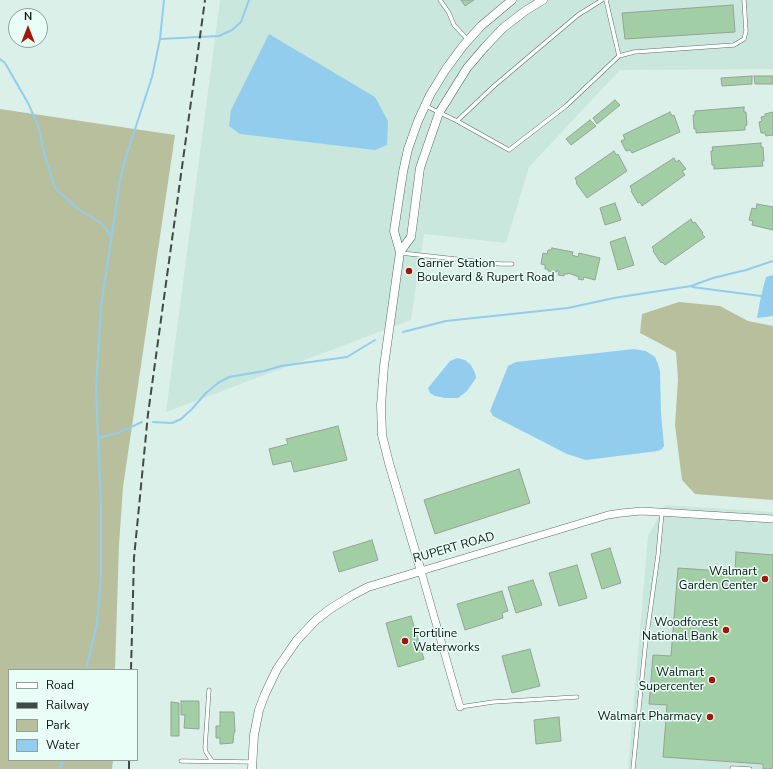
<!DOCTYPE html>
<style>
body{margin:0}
#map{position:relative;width:773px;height:769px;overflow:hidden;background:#dcf0ea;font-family:"Nunito Sans",sans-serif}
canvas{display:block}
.legend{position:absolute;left:8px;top:669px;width:130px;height:92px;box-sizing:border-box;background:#e9fef7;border:1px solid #91a09b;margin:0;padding:5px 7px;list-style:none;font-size:12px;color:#0d1412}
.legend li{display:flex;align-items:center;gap:8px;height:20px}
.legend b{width:20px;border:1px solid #91a09b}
.north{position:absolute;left:8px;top:8px;width:40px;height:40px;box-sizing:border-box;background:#e9fef7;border:1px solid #91a09b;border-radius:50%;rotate:0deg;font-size:11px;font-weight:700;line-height:16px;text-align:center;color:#0d1412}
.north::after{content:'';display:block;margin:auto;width:14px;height:18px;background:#a71405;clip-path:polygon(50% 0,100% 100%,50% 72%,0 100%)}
</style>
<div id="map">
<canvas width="773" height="769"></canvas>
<ul class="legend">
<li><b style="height:5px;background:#fff"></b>Road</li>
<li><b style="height:5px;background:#404a47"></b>Railway</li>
<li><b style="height:11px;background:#b8bf9d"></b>Park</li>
<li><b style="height:11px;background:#92cdee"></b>Water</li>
</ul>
<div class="north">N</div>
</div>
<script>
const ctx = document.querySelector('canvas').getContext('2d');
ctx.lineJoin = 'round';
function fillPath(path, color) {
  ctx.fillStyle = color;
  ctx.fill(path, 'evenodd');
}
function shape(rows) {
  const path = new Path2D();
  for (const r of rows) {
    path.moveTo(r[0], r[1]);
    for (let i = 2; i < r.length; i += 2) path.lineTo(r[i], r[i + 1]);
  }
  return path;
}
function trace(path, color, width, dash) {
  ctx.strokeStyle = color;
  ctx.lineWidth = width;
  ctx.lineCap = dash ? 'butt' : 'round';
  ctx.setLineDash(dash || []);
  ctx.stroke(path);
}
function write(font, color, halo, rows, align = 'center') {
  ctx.font = font + ' "Nunito Sans",sans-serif';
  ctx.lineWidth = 3;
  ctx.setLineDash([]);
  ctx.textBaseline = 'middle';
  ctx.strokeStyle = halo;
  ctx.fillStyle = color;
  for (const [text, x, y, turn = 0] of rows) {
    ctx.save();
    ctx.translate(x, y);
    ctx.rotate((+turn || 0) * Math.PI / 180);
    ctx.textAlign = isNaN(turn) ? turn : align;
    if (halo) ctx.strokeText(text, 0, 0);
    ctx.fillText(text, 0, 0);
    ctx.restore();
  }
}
fillPath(shape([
 [220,0,773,0,773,69,620,70,529,167,506,243,424,234,411,320,166,412],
 [665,505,773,512,773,769,628,769,648,536]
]), '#cae7de');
fillPath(shape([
 [0,109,175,135,123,487,119,545,115,670,9,670,9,760,113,760,112,769,0,769],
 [679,302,720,306,748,321,773,326,773,500,695,494,682,480,675,425,678,379,676,352,640,333,642,314]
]), '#b8bf9d');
fillPath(shape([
 [269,34,375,97,388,121,387,145,375,150,240,134,229,126,231,110],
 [773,275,773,316,757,318,761,296,766,277],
 [634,349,646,351,655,357,658,364,660,371,661,413,664,446,662,449,658,451,586,460,567,454,493,416,490,411,508,366,516,362],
 [457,358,465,360,471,365,475,373,476,378,467,391,458,398,445,398,435,396,430,393,428,388,450,361]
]), '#92cdee');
trace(shape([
 [160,39,219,36,232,30,241,22,249,0],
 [0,59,5,63,28,103,38,125,45,157,55,188,78,209,101,223,112,237],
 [692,287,761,296],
 [403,332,446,321,568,308,614,298,691,286,713,278,746,270,773,261],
 [153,422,172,423,181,419,192,409,206,393,218,383,229,377,264,371,281,366,347,357,375,340],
 [98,438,118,433,142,422],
 [86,670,97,624,101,574,101,507,96,389,101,307,120,180,125,160,152,77,160,39,164,0],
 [60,769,63,760]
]), '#92cdee', 2);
const building = shape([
 [461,0,474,0,465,6,461,0],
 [733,5,735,32,625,39,622,13,733,5],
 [752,76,752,84,722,86,721,78,752,76],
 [754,76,773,76,773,84,755,84,754,76],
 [615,100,620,105,597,124,593,118,615,100],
 [744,107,744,112,746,112,747,125,745,126,745,130,696,133,696,129,694,129,693,115,695,115,695,111,744,107],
 [670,112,672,116,674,115,680,132,632,153,630,150,626,151,621,141,625,139,623,135,670,112],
 [773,112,773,135,766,136,765,133,761,133,759,122,762,121,761,117,765,116,765,114,773,112],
 [590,120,596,126,571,145,566,139,590,120],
 [761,143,761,147,763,147,764,161,762,161,763,166,714,169,714,165,712,165,711,151,713,151,712,147,761,143],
 [614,151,616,155,618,154,627,171,587,198,576,183,577,182,575,178,614,151],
 [674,158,676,162,679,160,686,169,682,171,685,175,642,206,640,202,638,203,631,191,632,190,630,186,674,158],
 [615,203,621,220,605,225,600,208,615,203],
 [757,204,773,207,773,230,752,225,753,221,749,220,752,208,756,209,757,204],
 [691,219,693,223,695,222,703,233,702,234,705,237,665,265,662,262,661,263,653,251,654,250,652,247,691,219],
 [625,237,634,265,618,270,610,242,625,237],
 [552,248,573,252,572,255,578,257,579,253,600,258,595,280,584,277,583,280,578,279,579,277,568,273,568,274,564,274,564,276,558,275,559,271,557,270,557,272,548,271,548,269,545,269,545,265,541,264,543,253,547,254,548,250,551,250,552,248],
 [338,426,347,460,294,472,291,461,273,465,269,449,288,444,286,439,338,426],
 [519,469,530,503,435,534,424,500,519,469],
 [372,540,378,560,339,572,333,552,372,540],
 [610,548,621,583,602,589,591,554,610,548],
 [736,552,773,555,773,768,771,768,771,769,763,769,763,764,663,757,667,705,649,704,653,655,671,656,678,568,735,572,736,552],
 [577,565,587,598,559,606,549,573,577,565],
 [533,580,542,605,516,613,508,587,533,580],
 [502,591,508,611,502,613,503,618,465,630,457,604,502,591],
 [411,616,424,659,398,667,386,623,411,616],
 [530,649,540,686,512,693,502,656,530,649],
 [181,701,199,701,199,729,184,728,185,715,181,715,181,701],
 [171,702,179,703,179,736,171,736,171,702],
 [220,712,234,712,235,732,234,733,233,743,220,744,220,738,216,738,216,726,220,726,220,712],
 [559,717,561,741,536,744,534,720,559,717]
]);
fillPath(building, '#a1cea4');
trace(building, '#96a396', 1);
const service = shape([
 [440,0,449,13,454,25,468,40],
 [606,0,619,56,634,52,734,45,744,39,746,31,744,0],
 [426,106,457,121,509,150,566,106,619,56],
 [457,121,494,86,578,15,602,0],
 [401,253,501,264,512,264],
 [209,690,205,748,206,752,212,761],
 [460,707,493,702,577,697],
 [181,761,252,762],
 [732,768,750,769],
 [633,769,645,648,658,555,662,512]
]);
const minor = shape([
 [460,707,421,571,608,515,621,513,642,511,773,519]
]);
const tertiary = shape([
 [400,252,411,237,420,168,439,113,467,68,485,47,503,28,525,11,543,0],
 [252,769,254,735,259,710,265,694,277,669,297,640,316,620,330,609,351,596,368,587,421,571,389,463,382,435,381,405,384,366,400,252,394,231,403,172,408,149,418,121,430,95,446,69,463,46,481,26,512,0]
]);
trace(service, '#5c6e68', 4.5);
trace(minor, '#5c6e68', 8);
trace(tertiary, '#5c6e68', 9);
trace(service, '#fff', 3.5);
trace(minor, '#fff', 7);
trace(tertiary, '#fff', 8);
trace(shape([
 [131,670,134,558,148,414,205,0],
 [129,769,129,760]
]), '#404a47', 2, [8, 4]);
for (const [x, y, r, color] of [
 [409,271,4,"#a71405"],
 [765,579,4,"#a71405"],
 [726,630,4,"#a71405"],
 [405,641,4,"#a71405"],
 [712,680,4,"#a71405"],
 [710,717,4,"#a71405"]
]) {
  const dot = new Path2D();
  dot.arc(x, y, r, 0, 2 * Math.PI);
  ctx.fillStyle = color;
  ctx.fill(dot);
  trace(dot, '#e9fef7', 1.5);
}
write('12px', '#0d1412', '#e9fef7', [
 ["Garner Station",417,264,"left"],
 ["Boulevard & Rupert Road",417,278,"left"],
 ["Walmart",757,572],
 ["Garden Center",757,586],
 ["Woodforest",718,623],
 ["National Bank",718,637],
 ["Fortiline",413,634,"left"],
 ["Waterworks",413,648,"left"],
 ["Walmart",704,673],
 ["Supercenter",704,687],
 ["Walmart Pharmacy",702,717]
], 'right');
write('12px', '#0d1412', '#e9fef7', [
 ["RUPERT ROAD",454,548,-16]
]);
</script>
